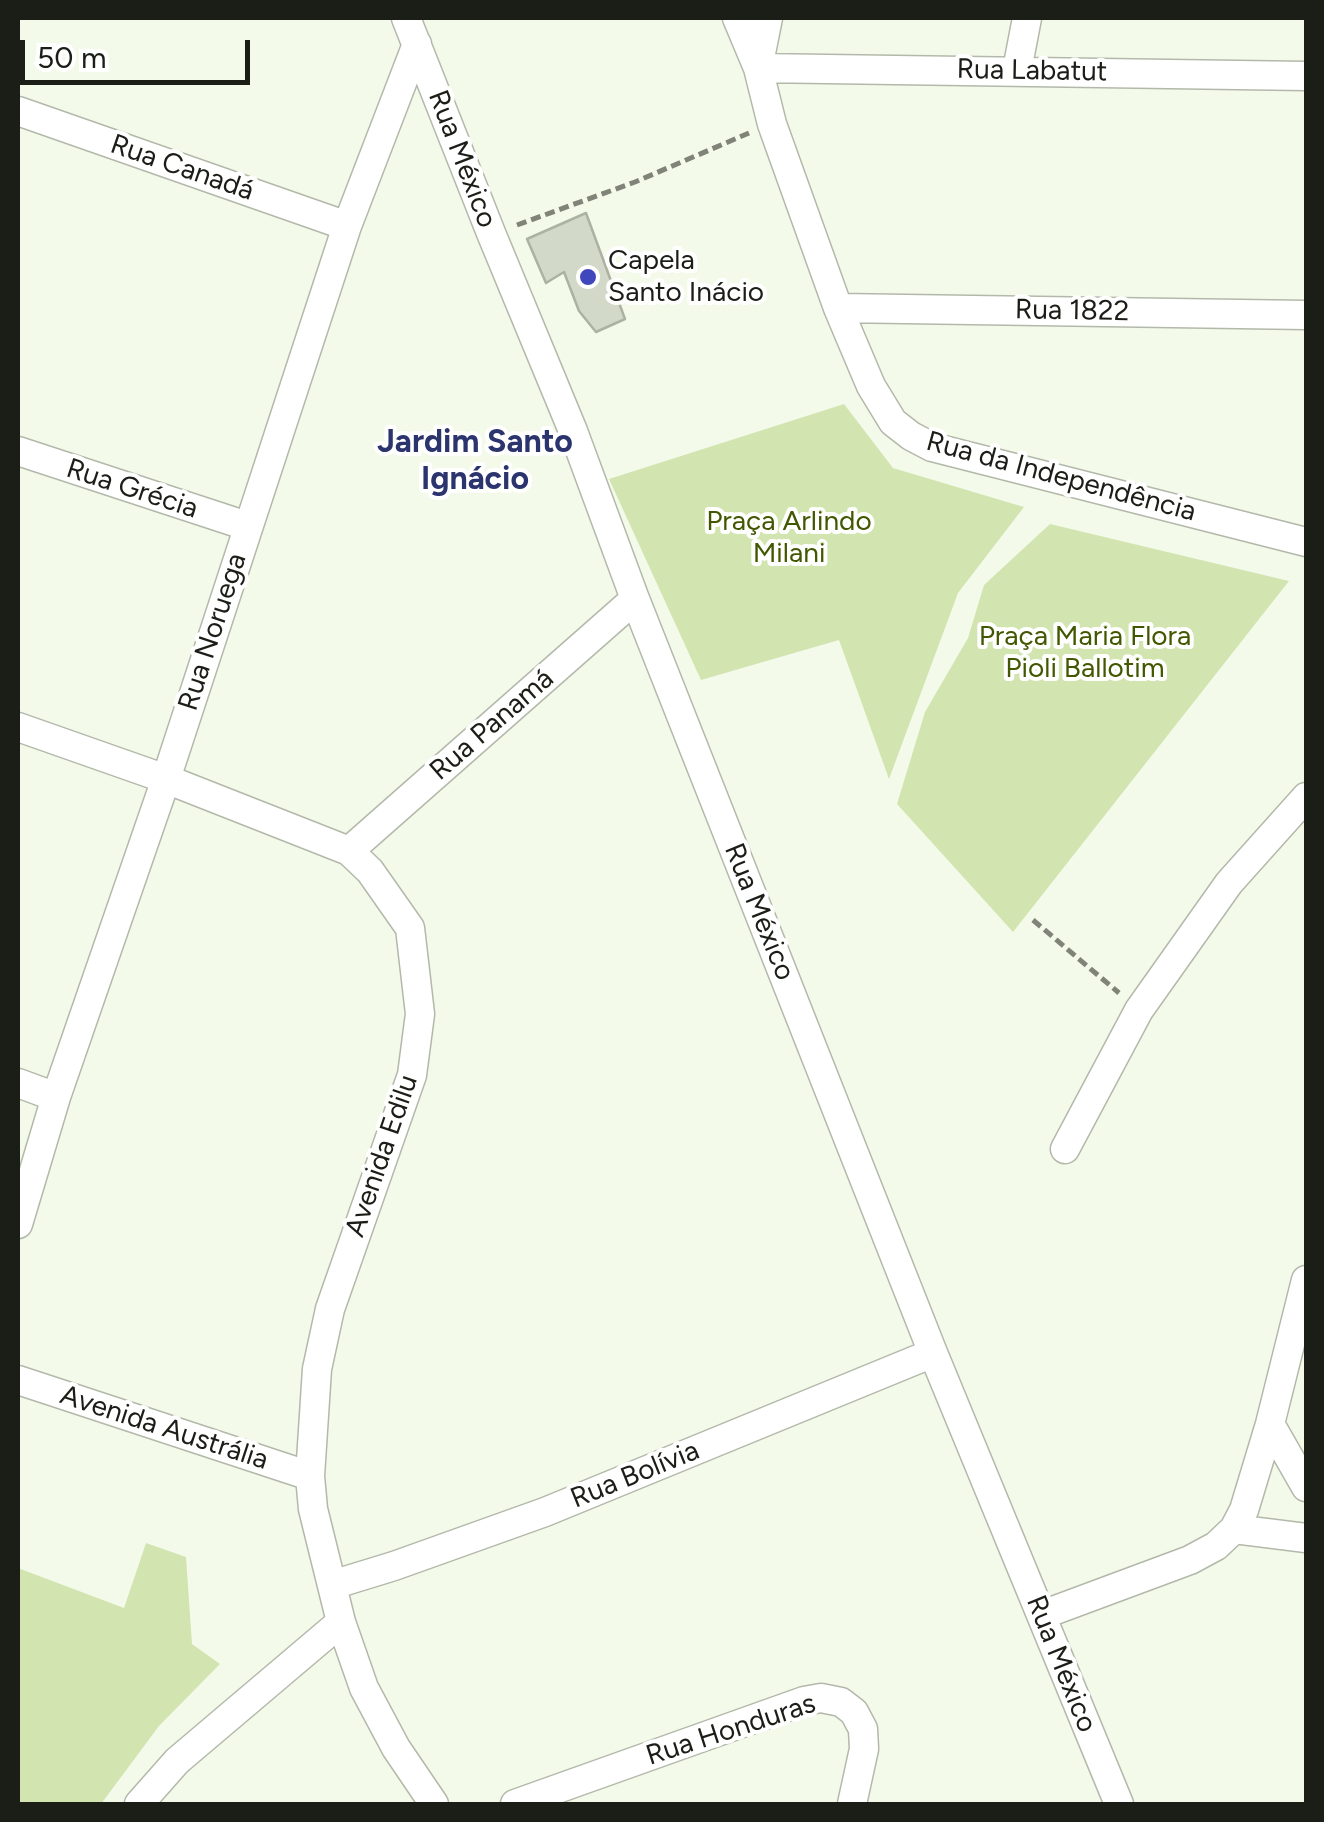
<!DOCTYPE html>
<meta charset="utf-8">
<style>
body{margin:0}
#map{position:relative;width:1324px;height:1822px;overflow:hidden;background:#f4faea;font-family:Figtree,sans-serif}
canvas{display:block}
.frame{position:absolute;inset:0;border:20px solid #1b1d17;pointer-events:none}
.scale{position:absolute;left:20px;top:40px;width:230px;height:45px;box-sizing:border-box;border:5px solid #1b1d17;border-top:0;padding-left:12px;font-size:30px;line-height:35px;white-space:nowrap;color:#1b1d17;-webkit-text-stroke:8px #fff;paint-order:stroke}
</style>
<div id="map">
<canvas width="1324" height="1822"></canvas>
<div class="frame"></div>
<div class="scale">50 m</div>
</div>
<script>
const ctx = document.querySelector('canvas').getContext('2d');
ctx.lineJoin = 'round';
function fillPath(path, color) {
  ctx.fillStyle = color;
  ctx.fill(path, 'evenodd');
}
function shape(rows) {
  const path = new Path2D();
  for (const r of rows) {
    path.moveTo(r[0], r[1]);
    for (let i = 2; i < r.length; i += 2) path.lineTo(r[i], r[i + 1]);
  }
  return path;
}
function trace(path, color, width, dash) {
  ctx.strokeStyle = color;
  ctx.lineWidth = width;
  ctx.lineCap = dash ? 'butt' : 'round';
  ctx.setLineDash(dash || []);
  ctx.stroke(path);
}
function write(font, color, halo, rows, align = 'center') {
  ctx.font = font + ' Figtree,sans-serif';
  ctx.lineWidth = 8;
  ctx.setLineDash([]);
  ctx.textBaseline = 'middle';
  ctx.strokeStyle = halo;
  ctx.fillStyle = color;
  for (const [text, x, y, turn = 0] of rows) {
    ctx.save();
    ctx.translate(x, y);
    ctx.rotate((+turn || 0) * Math.PI / 180);
    ctx.textAlign = isNaN(turn) ? turn : align;
    if (halo) ctx.strokeText(text, 0, 0);
    ctx.fillText(text, 0, 0);
    ctx.restore();
  }
}
fillPath(shape([
 [844,404,893,468,1024,507,958,593,889,779,839,640,701,680,609,479],
 [1050,524,1289,581,1013,932,897,804,925,712,968,638,984,585],
 [146,1543,186,1557,192,1644,220,1664,159,1726,101,1804,18,1804,18,1568,124,1608]
]), '#d2e5b1');
const building = shape([
 [586,213,625,319,596,332,579,311,564,272,546,283,527,239,586,213]
]);
fillPath(building, '#d2d9c9');
trace(building, '#acb2a3', 2.5);
const minor = shape([
 [406,18,491,233,573,431,635,599,933,1353,1119,1804],
 [737,18,758,68,772,124,838,308,871,386,893,422,911,436,932,447,1306,542],
 [768,18,758,68,1306,76],
 [1017,70,1027,18],
 [18,111,347,226],
 [838,308,1306,315],
 [18,451,247,526],
 [18,727,166,779,349,851,370,871,410,928,420,1014,412,1075,330,1309,317,1369,310,1476,313,1509,341,1622,364,1688,396,1748,434,1804],
 [349,851,635,599],
 [18,1083,56,1097],
 [1065,1149,1139,1010,1229,883,1306,797],
 [18,1224,56,1097,166,779,347,226,417,44],
 [18,1380,310,1476],
 [1270,1424,1306,1487],
 [1234,1529,1306,1538],
 [332,1585,394,1566,545,1512,933,1353],
 [1042,1615,1190,1560,1216,1546,1234,1529,1244,1510,1270,1424,1306,1280],
 [139,1804,177,1761,341,1622],
 [515,1804,804,1701,821,1698,841,1702,854,1712,863,1729,864,1749,852,1804]
]);
trace(minor, '#b3b9aa', 31);
trace(shape([
 [517,225,635,182,749,133],
 [1033,920,1119,993]
]), '#7f8378', 5, [10, 5]);
trace(minor, '#fff', 28);
for (const [x, y, r, color] of [
 [588,277,10,"#4047bc"]
]) {
  const dot = new Path2D();
  dot.arc(x, y, r, 0, 2 * Math.PI);
  ctx.fillStyle = color;
  ctx.fill(dot);
  trace(dot, '#fff', 4);
}
write('28px', '#1b1d17', '#fff', [
 ["Rua Labatut",1032,71,1],
 ["Rua México",462,159,69],
 ["Rua Canadá",182,168,19],
 ["Rua 1822",1072,311,1],
 ["Rua da Independência",1061,477,15],
 ["Rua Grécia",132,489,18],
 ["Rua Noruega",213,632,-72],
 ["Rua Panamá",492,725,-41],
 ["Rua México",759,912,68],
 ["Avenida Edilu",382,1156,-71],
 ["Avenida Austrália",164,1428,18],
 ["Rua Bolívia",635,1475,-22],
 ["Rua México",1061,1664,68],
 ["Rua Honduras",731,1730,-18]
]);
write('28px', '#1b1d17', '#fff', [
 ["Capela",608,261],
 ["Santo Inácio",608,293]
], 'left');
write('28px', '#425800', '#fff', [
 ["Praça Arlindo",789,522],
 ["Milani",789,554],
 ["Praça Maria Flora",1085,637],
 ["Pioli Ballotim",1085,669]
]);
write('bold 32px', '#2c346e', '#fff', [
 ["Jardim Santo",475,443],
 ["Ignácio",475,480]
]);
</script>
